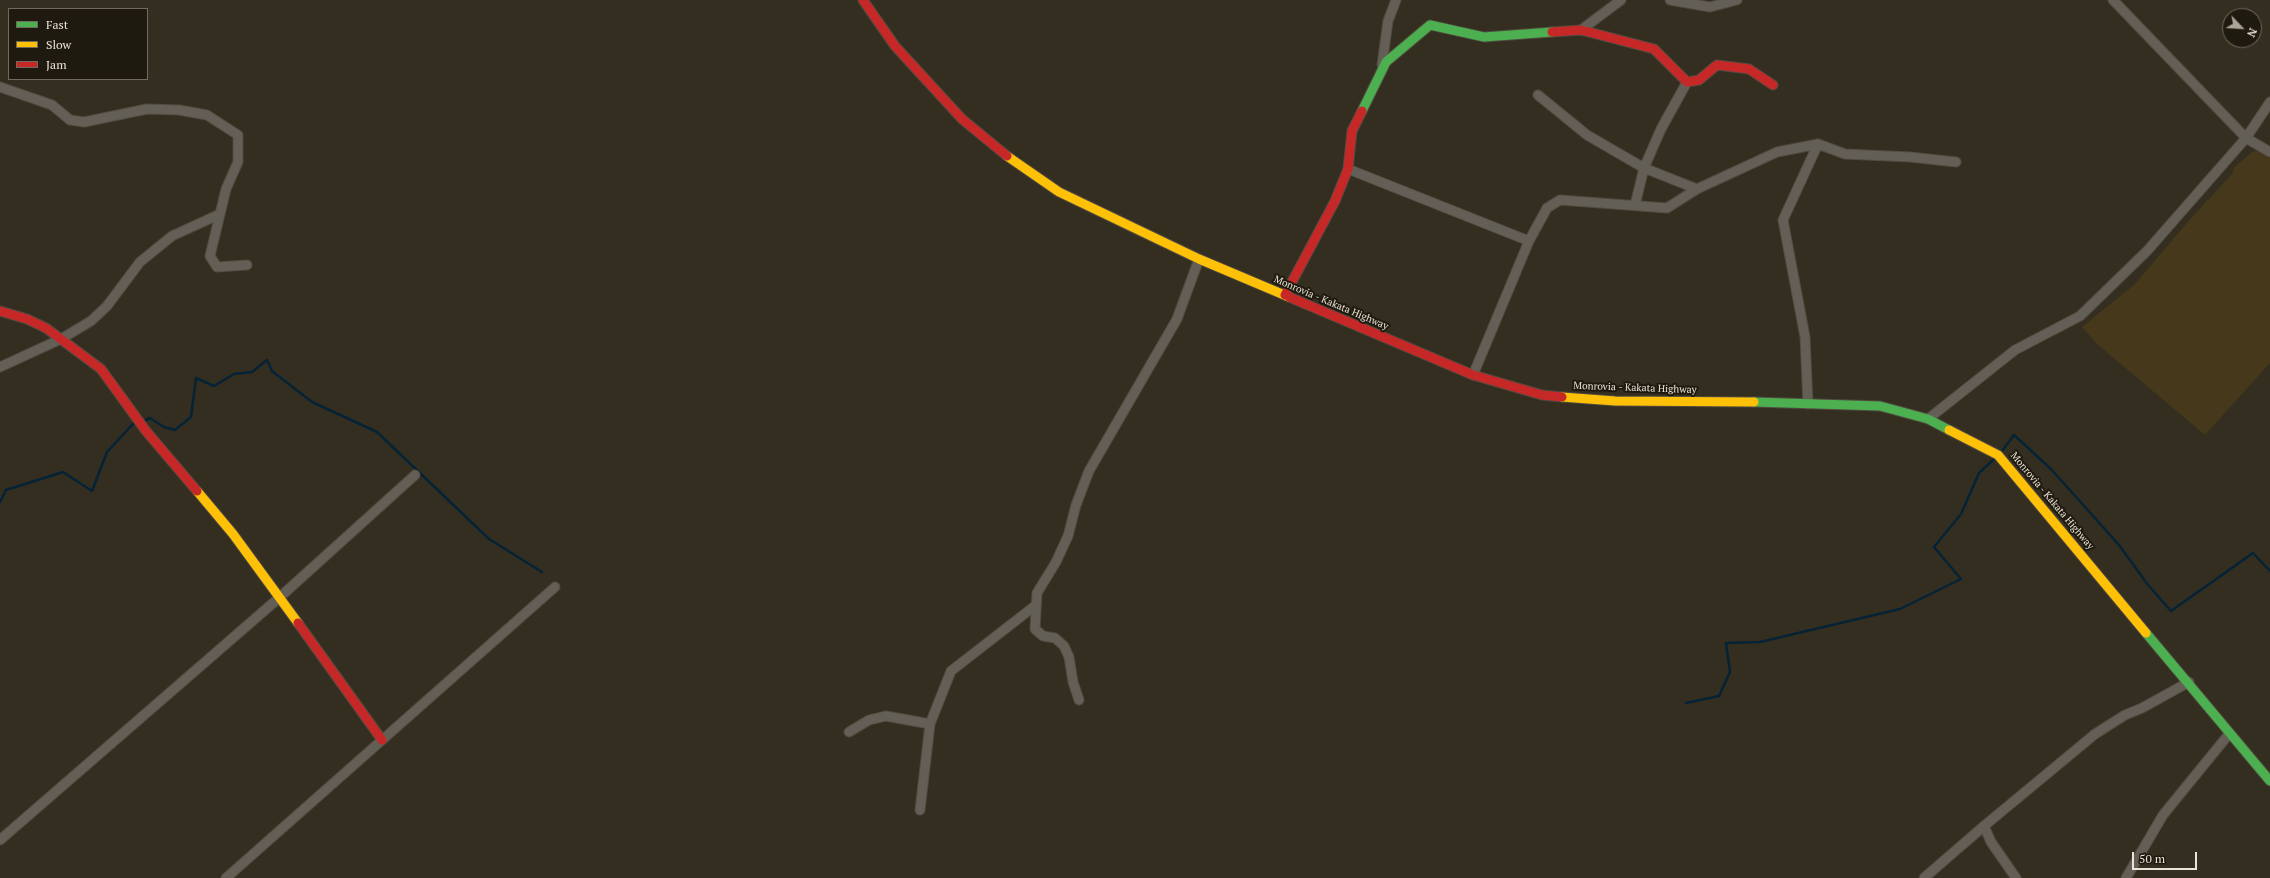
<!DOCTYPE html>
<style>
body{margin:0}
#map{position:relative;width:2270px;height:878px;overflow:hidden;background:#342e21;font-family:"PT Serif",serif}
canvas{display:block}
.legend{position:absolute;left:8px;top:8px;width:140px;height:72px;box-sizing:border-box;background:#1f1a0f;border:1px solid #716b5f;margin:0;padding:5px 7px;list-style:none;font-size:12px;color:#ebe4d6}
.legend li{display:flex;align-items:center;gap:8px;height:20px}
.legend b{width:20px;border:1px solid #716b5f}
.north{position:absolute;left:2222px;top:8px;width:40px;height:40px;box-sizing:border-box;background:#1f1a0f;border:1px solid #716b5f;border-radius:50%;rotate:115deg;font-size:11px;font-weight:700;line-height:16px;text-align:center;color:#ebe4d6}
.north::after{content:'';display:block;margin:auto;width:14px;height:18px;background:#aba497;clip-path:polygon(50% 0,100% 100%,50% 72%,0 100%)}
.scale{position:absolute;left:2132px;top:852px;width:65px;height:18px;box-sizing:border-box;border:2px solid #ebe4d6;border-top:0;padding-left:5px;font-size:12px;line-height:14px;white-space:nowrap;color:#ebe4d6;-webkit-text-stroke:3px #1f1a0f;paint-order:stroke}
</style>
<div id="map">
<canvas width="2270" height="878"></canvas>
<ul class="legend">
<li><b style="height:5px;background:#4caf50"></b>Fast</li>
<li><b style="height:5px;background:#ffc107"></b>Slow</li>
<li><b style="height:5px;background:#c62828"></b>Jam</li>
</ul>
<div class="north">N</div>
<div class="scale">50 m</div>
</div>
<script>
const ctx = document.querySelector('canvas').getContext('2d');
ctx.lineJoin = 'round';
function fillPath(path, color) {
  ctx.fillStyle = color;
  ctx.fill(path, 'evenodd');
}
function shape(rows) {
  const path = new Path2D();
  for (const r of rows) {
    path.moveTo(r[0], r[1]);
    for (let i = 2; i < r.length; i += 2) path.lineTo(r[i], r[i + 1]);
  }
  return path;
}
function trace(path, color, width, dash) {
  ctx.strokeStyle = color;
  ctx.lineWidth = width;
  ctx.lineCap = dash ? 'butt' : 'round';
  ctx.setLineDash(dash || []);
  ctx.stroke(path);
}
function write(font, color, halo, rows, align = 'center') {
  ctx.font = font + ' "PT Serif",serif';
  ctx.lineWidth = 4;
  ctx.setLineDash([]);
  ctx.textBaseline = 'middle';
  ctx.strokeStyle = halo;
  ctx.fillStyle = color;
  for (const [text, x, y, turn = 0] of rows) {
    ctx.save();
    ctx.translate(x, y);
    ctx.rotate((+turn || 0) * Math.PI / 180);
    ctx.textAlign = isNaN(turn) ? turn : align;
    if (halo) ctx.strokeText(text, 0, 0);
    ctx.fillText(text, 0, 0);
    ctx.restore();
  }
}
fillPath(shape([
 [2262,150,2270,158,2270,363,2205,435,2097,344,2082,327,2135,284,2191,218,2233,173,2234,167,2252,152]
]), '#45381b');
trace(shape([
 [143,421,150,418,164,427,175,430,191,417,196,378,214,386,234,374,252,372,267,360,272,371,312,402,377,432,489,539,542,572],
 [2002,451,2014,435,2051,469,2119,545,2148,585,2171,611,2253,553,2270,571],
 [0,502,6,490,63,472,92,491,107,452,133,424,136,423],
 [1686,703,1719,696,1730,672,1726,643,1760,642,1900,609,1961,579,1934,547,1961,514,1979,473,1994,459]
]), '#052335', 2.5);
const street = shape([
 [1670,0,1710,7,1737,0],
 [2113,0,2246,138,2270,152],
 [1581,30,1621,0],
 [1382,65,1388,21,1396,0],
 [0,87,52,105,70,120,84,122,147,109,179,110,207,115,238,135,238,162,226,189,210,256,217,267,247,265],
 [1538,95,1587,135,1644,168,1697,189],
 [1348,169,1529,241],
 [1635,205,1644,168,1661,129,1687,82],
 [0,367,61,339,91,321,107,306,140,262,172,236,220,214],
 [1473,375,1529,241,1547,208,1560,200,1667,208,1697,189,1777,152,1818,144,1845,154,1910,157,1956,162],
 [1808,404,1805,337,1783,220,1818,144],
 [1928,419,2015,350,2080,316,2147,251,2246,138,2270,102],
 [1079,700,1073,682,1069,657,1064,646,1055,638,1043,636,1035,629,1037,593,1056,562,1068,536,1076,505,1089,471,1177,319,1199,259],
 [849,732,869,720,886,716,930,724],
 [920,810,930,724,951,671,1036,605],
 [0,840,280,597,415,475],
 [226,878,555,587],
 [1924,878,1984,826],
 [2016,878,1991,842,1984,826,2095,734,2125,715,2142,708,2189,682],
 [2126,878,2163,815,2229,734]
]);
const fast = shape([
 [1362,111,1386,62,1430,25,1484,37,1552,32],
 [1754,402,1880,406,1928,419,1949,430],
 [2146,633,2270,781]
]);
const slow = shape([
 [1007,156,1059,192,1199,259,1289,297],
 [1562,397,1615,401,1754,402],
 [1949,430,1998,455,2146,633],
 [197,491,233,534,298,623]
]);
const jam = shape([
 [863,0,895,46,962,119,1007,156],
 [1552,32,1581,30,1654,49,1687,82,1699,80,1717,65,1749,69,1773,85],
 [1285,295,1335,201,1348,169,1352,131,1362,111],
 [1289,297,1473,375,1542,395,1562,397],
 [0,311,27,319,46,328,101,369,146,431,197,491],
 [298,623,382,740]
]);
trace(street, '#514b40', 11);
trace(fast, '#514b40', 11);
trace(slow, '#514b40', 11);
trace(jam, '#514b40', 11);
trace(street, '#645f56', 9);
trace(fast, '#4caf50', 9);
trace(slow, '#ffc107', 9);
trace(jam, '#c62828', 9);
write('10px', '#ebe4d6', '#1f1a0f', [
 ["Monrovia - Kakata Highway",1331,303,23],
 ["Monrovia - Kakata Highway",1635,388,2],
 ["Monrovia - Kakata Highway",2052,501,50]
]);
</script>
